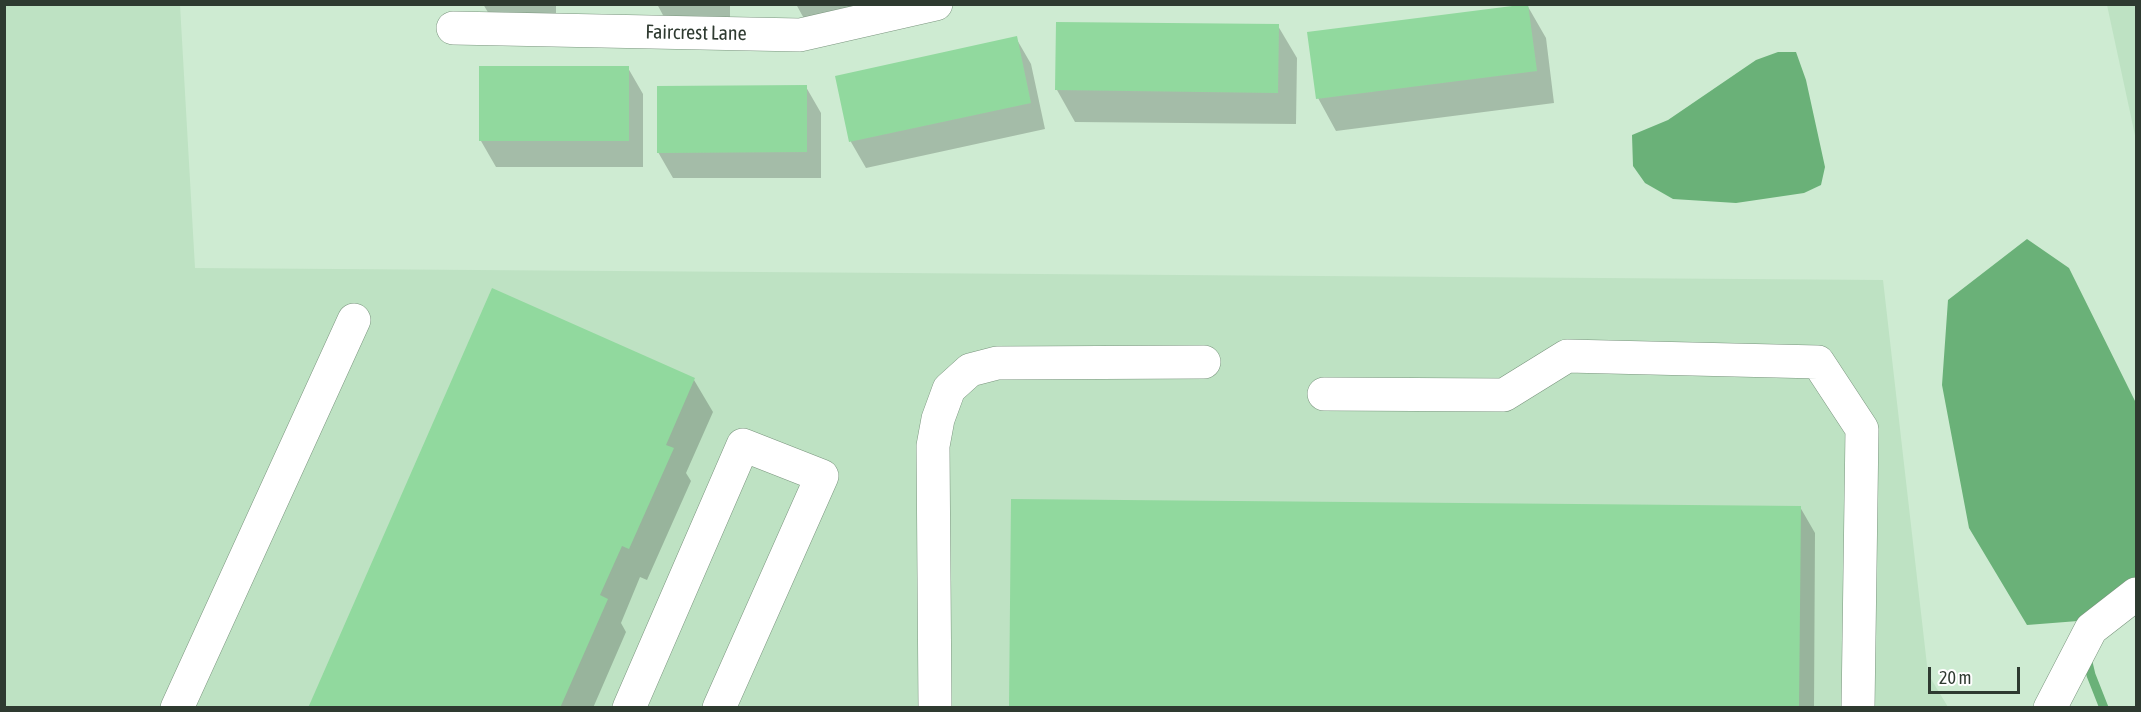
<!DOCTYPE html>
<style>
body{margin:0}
#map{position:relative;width:2141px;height:712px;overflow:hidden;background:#ceebd2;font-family:"Asap Condensed",sans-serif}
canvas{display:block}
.frame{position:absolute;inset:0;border:6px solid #2e3a30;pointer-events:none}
.scale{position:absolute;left:1928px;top:667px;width:92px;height:27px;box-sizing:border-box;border:3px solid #2e3a30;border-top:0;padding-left:8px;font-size:18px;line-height:21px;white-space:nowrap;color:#2e3a30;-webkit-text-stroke:4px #fff;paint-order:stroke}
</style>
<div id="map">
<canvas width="2141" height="712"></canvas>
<div class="frame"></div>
<div class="scale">20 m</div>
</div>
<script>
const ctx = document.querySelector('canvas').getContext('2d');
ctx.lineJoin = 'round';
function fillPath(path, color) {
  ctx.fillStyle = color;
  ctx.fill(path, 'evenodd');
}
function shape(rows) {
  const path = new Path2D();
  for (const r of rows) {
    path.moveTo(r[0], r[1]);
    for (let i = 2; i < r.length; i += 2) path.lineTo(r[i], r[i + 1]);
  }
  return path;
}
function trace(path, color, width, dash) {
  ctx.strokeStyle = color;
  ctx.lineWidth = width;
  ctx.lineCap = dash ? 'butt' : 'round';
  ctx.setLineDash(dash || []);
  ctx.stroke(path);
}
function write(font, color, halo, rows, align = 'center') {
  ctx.font = font + ' "Asap Condensed",sans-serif';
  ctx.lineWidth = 5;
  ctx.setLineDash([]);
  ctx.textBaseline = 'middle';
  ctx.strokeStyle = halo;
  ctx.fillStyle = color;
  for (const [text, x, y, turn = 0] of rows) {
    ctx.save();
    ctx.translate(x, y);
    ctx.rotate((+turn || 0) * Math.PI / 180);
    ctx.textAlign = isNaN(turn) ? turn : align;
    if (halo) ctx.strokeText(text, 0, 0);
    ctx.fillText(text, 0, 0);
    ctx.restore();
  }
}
fillPath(shape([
 [4,5,180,5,195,268,1883,280,1928,674,1948,707,5,707],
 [2107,5,2136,5,2136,140]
]), '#bee2c3');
fillPath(shape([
 [1778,52,1796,52,1806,80,1825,167,1821,185,1804,193,1736,203,1673,199,1645,183,1633,166,1632,135,1668,120,1756,60],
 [2027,239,2069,268,2136,403,2136,578,2109,604,2078,621,2027,625,1969,528,1942,385,1948,300]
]), '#6ab178');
fillPath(shape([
 [483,4,556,4,556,14,489,14],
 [657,4,730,4,730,17,664,17],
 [796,4,906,4,807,24],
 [1527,5,1546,38,1554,103,1336,131,1318,98],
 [1278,26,1297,58,1296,124,1075,122,1057,90],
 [1016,38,1031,64,1045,129,866,168,851,142,837,77],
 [628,68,643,94,643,167,496,167,481,141],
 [806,87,821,113,821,178,673,178,658,152],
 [493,290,694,380,713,412,686,473,691,481,647,580,640,577,621,623,626,632,593,708,310,708],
 [1800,507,1815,533,1814,708,1011,708]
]), '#0003');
trace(shape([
 [2087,658,2091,675,2104,708]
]), '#6ab178', 9);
fillPath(shape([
 [1528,4,1537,71,1316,99,1307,32],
 [1056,22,1279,24,1278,93,1055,90],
 [1017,36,1031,103,849,142,835,76],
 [479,66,629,66,629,141,479,141],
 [807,85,807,152,657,153,657,86],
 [492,288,695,378,666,445,674,448,629,549,622,546,600,595,608,599,560,708,308,708],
 [1011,499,1801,506,1799,708,1009,708]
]), '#91d99e');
const minor = shape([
 [453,28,800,35,936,4],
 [1324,394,1504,395,1567,356,1818,362,1862,429,1858,708],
 [177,708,354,320],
 [629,708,743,445,822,476,719,708],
 [935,708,933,446,938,419,949,389,970,370,997,363,1204,362],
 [2050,708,2091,629,2136,594]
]);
trace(minor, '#7a957e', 34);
trace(minor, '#fff', 33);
write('20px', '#2e3a30', '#fff', [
 ["Faircrest Lane",696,33,1]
]);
</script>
